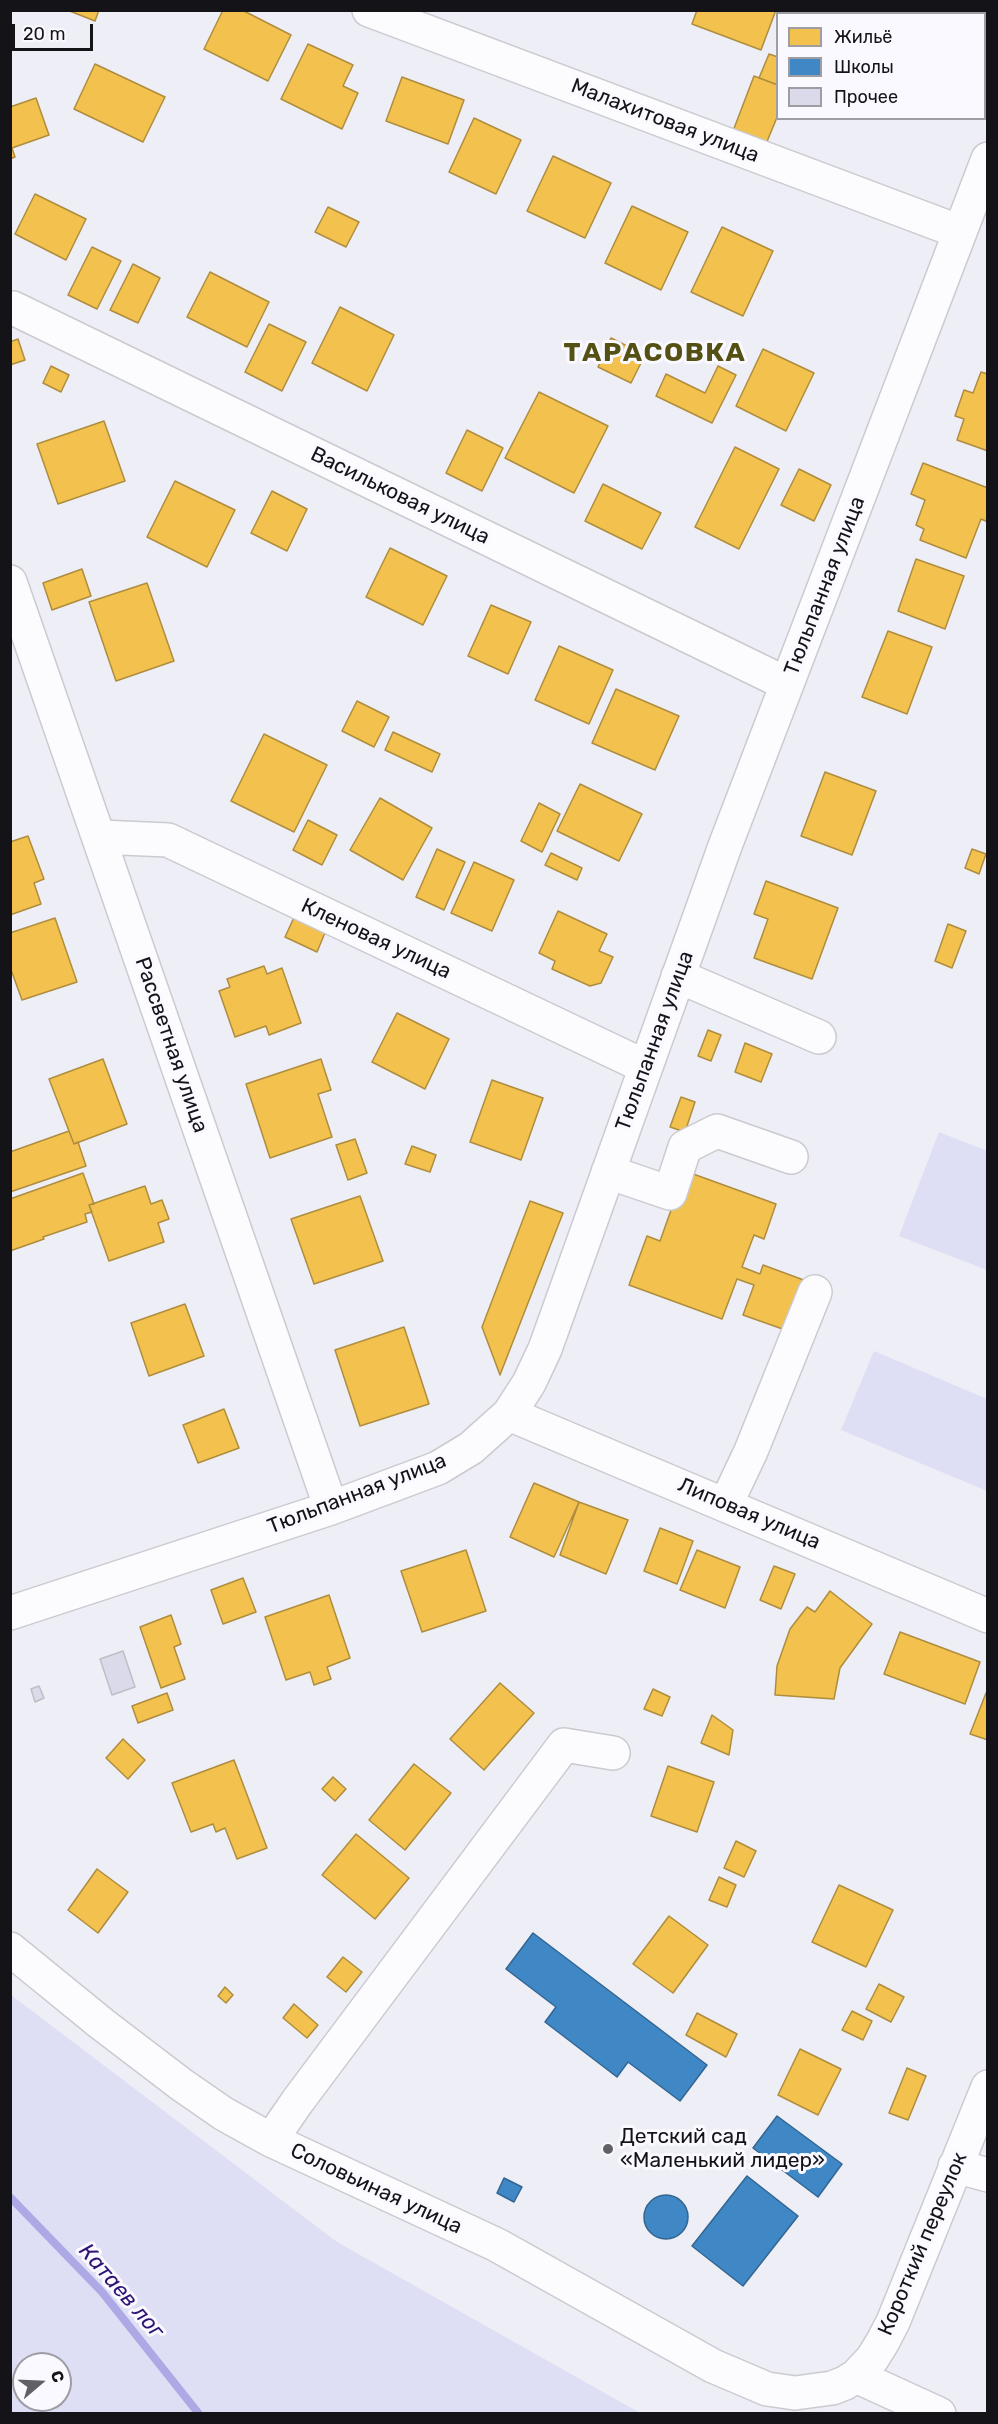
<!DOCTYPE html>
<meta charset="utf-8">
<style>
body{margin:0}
#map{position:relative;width:998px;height:2424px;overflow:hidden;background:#eeeef6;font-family:Rubik,sans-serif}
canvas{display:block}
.frame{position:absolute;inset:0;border:12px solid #131318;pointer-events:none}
.legend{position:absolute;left:776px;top:12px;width:210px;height:108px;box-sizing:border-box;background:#f9f9ff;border:2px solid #9d9da3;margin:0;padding:8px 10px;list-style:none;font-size:18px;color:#131318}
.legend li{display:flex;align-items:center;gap:12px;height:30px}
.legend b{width:30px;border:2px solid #9d9da3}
.north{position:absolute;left:12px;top:2352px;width:60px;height:60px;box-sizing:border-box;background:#f9f9ff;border:2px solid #9d9da3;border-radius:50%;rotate:71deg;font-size:16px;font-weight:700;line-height:24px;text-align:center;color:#131318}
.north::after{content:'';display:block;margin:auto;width:21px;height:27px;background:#606066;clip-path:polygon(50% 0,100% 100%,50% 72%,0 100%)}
.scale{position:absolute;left:12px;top:24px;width:81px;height:27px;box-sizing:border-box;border:3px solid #131318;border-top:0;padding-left:8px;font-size:18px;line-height:21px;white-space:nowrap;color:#131318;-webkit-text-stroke:4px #f9f9ff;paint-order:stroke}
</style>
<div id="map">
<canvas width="998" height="2424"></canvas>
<div class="frame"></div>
<ul class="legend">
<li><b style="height:16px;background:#f2c14e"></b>Жильё</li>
<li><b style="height:16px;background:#3f88c5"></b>Школы</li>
<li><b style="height:16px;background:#dbdaeb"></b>Прочее</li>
</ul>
<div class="north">С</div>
<div class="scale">20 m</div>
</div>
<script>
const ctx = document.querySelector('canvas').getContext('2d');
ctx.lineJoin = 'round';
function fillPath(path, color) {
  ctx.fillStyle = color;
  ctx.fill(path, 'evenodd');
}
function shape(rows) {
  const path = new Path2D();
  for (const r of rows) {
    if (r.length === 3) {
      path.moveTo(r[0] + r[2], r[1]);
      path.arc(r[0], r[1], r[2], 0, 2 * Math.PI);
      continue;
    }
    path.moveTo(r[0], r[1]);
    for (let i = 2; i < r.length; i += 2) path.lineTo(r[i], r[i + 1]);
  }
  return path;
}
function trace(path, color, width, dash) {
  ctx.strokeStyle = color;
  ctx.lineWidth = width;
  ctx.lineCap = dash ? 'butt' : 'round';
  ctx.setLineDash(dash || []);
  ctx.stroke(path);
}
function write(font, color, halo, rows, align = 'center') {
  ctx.font = font + ' Rubik,sans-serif';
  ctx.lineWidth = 6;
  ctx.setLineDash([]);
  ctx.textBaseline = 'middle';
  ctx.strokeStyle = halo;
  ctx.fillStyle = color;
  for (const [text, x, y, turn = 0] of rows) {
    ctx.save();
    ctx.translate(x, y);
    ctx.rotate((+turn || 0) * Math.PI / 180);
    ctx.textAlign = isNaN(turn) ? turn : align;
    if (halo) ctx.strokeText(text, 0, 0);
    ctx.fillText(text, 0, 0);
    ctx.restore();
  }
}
fillPath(shape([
 [939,1132,987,1151,987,1270,899,1236],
 [874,1351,987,1399,987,1491,841,1430],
 [11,1995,337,2242,640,2413,11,2413],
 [24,2364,60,2364,60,2400,24,2400]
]), '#dedef4');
const homes = shape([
 [67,10,99,10,95,21,67,10],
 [223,10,242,10,291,35,268,81,204,49,223,10],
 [697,10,776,10,761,50,692,24,697,10],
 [784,10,817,10,816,14,783,14,784,10],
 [308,44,353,65,343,86,358,93,342,129,281,99,308,44],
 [769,54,778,57,778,85,759,78,769,54],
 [95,64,165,97,143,142,74,109,95,64],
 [754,76,778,85,778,115,766,144,733,131,754,76],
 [402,77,464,100,448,144,386,121,402,77],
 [36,98,49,135,12,148,15,157,10,159,10,107,36,98],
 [474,118,521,140,496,194,449,172,474,118],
 [553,156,611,183,585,238,527,211,553,156],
 [35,194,86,219,66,260,15,234,35,194],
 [632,206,688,232,661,290,605,263,632,206],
 [328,207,359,222,346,247,315,232,328,207],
 [722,227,773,251,743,316,691,292,722,227],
 [92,247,121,261,97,309,68,295,92,247],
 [133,264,160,278,138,323,110,310,133,264],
 [210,272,269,302,247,347,187,317,210,272],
 [340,307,394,335,367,391,312,363,340,307],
 [269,324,306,342,282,391,245,372,269,324],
 [611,338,645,355,631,383,598,367,611,338],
 [18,339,25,360,10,365,10,342,18,339],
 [763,349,814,373,786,431,736,406,763,349],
 [51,366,69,375,61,392,43,383,51,366],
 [718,366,736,375,712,423,656,396,666,374,705,393,718,366],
 [981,372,988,374,988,451,957,440,964,419,955,416,964,390,973,393,981,372],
 [539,392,608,426,574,493,505,458,539,392],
 [104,421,125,481,58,504,37,444,104,421],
 [467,430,503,448,482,491,446,473,467,430],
 [735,447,779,469,739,549,695,527,735,447],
 [923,463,988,488,988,522,981,519,966,558,920,540,924,529,916,525,925,500,911,494,923,463],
 [799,469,831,485,814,521,781,505,799,469],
 [175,481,235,510,207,567,147,537,175,481],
 [603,484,661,513,642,549,585,521,603,484],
 [272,491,307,509,287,551,251,533,272,491],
 [390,548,447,576,423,625,366,597,390,548],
 [916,559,964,576,945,629,898,611,916,559],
 [82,569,91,596,52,610,43,583,82,569],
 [147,583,174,661,116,681,89,602,147,583],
 [491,605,531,622,508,674,468,656,491,605],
 [888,631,932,647,907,714,862,697,888,631],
 [559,646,613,670,589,724,535,700,559,646],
 [616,689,679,716,655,770,592,743,616,689],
 [357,701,389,717,374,747,342,731,357,701],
 [393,732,440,754,432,772,385,750,393,732],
 [264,734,327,765,294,832,231,801,264,734],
 [825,772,876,791,852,855,801,836,825,772],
 [580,784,642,814,619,861,557,831,580,784],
 [380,798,432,828,403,880,350,850,380,798],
 [539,803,560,814,542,852,521,841,539,803],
 [308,820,337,835,322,865,293,850,308,820],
 [28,836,44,879,34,883,41,904,10,915,10,842,28,836],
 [437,849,465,862,444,910,416,897,437,849],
 [972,849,986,854,979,874,965,868,972,849],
 [551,853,582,868,577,880,545,865,551,853],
 [474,862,514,880,492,931,451,913,474,862],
 [766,881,838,908,812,979,754,958,768,919,754,914,766,881],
 [558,911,607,934,599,951,613,957,601,983,590,986,552,969,555,961,539,953,558,911],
 [296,913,327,928,317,952,285,937,296,913],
 [55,918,77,982,22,1000,10,967,10,933,55,918],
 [948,924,966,931,952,968,935,961,948,924],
 [264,966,267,974,282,968,301,1023,269,1035,266,1026,235,1037,219,991,230,987,227,979,264,966],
 [397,1013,449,1039,425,1089,372,1062,397,1013],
 [708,1030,721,1035,711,1061,698,1056,708,1030],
 [745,1043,772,1054,761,1082,735,1072,745,1043],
 [103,1059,127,1124,74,1144,49,1079,103,1059],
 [321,1059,331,1090,318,1094,332,1137,270,1158,246,1084,321,1059],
 [492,1080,543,1098,521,1160,470,1142,492,1080],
 [681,1097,695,1102,685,1132,670,1127,681,1097],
 [69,1131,74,1144,78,1142,86,1166,10,1192,10,1152,69,1131],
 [355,1139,367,1173,348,1180,336,1145,355,1139],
 [412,1146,436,1155,430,1172,405,1164,412,1146],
 [685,1171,776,1204,764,1239,754,1235,742,1267,760,1274,763,1265,809,1282,791,1332,743,1315,754,1285,737,1279,722,1319,629,1285,647,1236,660,1241,685,1171],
 [83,1173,94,1204,89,1205,92,1212,85,1214,87,1222,43,1237,44,1239,10,1251,10,1199,83,1173],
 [145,1186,151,1204,162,1200,169,1219,158,1223,164,1242,109,1261,89,1205,145,1186],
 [360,1196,383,1261,314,1284,291,1219,360,1196],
 [530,1201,563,1213,500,1375,482,1327,530,1201],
 [185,1304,204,1356,149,1376,131,1323,185,1304],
 [404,1327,429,1404,360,1426,335,1350,404,1327],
 [224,1409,239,1448,198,1463,183,1425,224,1409],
 [534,1483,579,1502,554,1557,510,1537,534,1483],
 [579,1502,628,1520,606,1574,560,1555,579,1502],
 [660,1528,693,1541,677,1584,644,1571,660,1528],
 [466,1550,486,1611,422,1632,401,1571,466,1550],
 [697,1550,740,1567,725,1608,680,1590,697,1550],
 [774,1566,795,1574,781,1609,760,1600,774,1566],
 [243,1578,256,1612,223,1624,211,1590,243,1578],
 [830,1591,872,1624,840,1668,834,1699,775,1695,777,1666,790,1629,807,1607,815,1612,830,1591],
 [329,1595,350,1658,327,1667,331,1679,314,1685,310,1672,286,1680,265,1617,329,1595],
 [171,1615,181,1644,174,1647,185,1679,161,1688,140,1627,171,1615],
 [900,1632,980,1662,965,1704,884,1674,900,1632],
 [500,1683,534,1713,484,1770,450,1739,500,1683],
 [653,1689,670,1697,662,1716,644,1709,653,1689],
 [167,1693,173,1710,138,1723,132,1706,167,1693],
 [986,1693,988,1693,988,1740,970,1734,986,1693],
 [712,1715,733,1730,729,1755,701,1743,712,1715],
 [123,1739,145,1760,128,1779,106,1758,123,1739],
 [234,1760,267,1848,237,1859,225,1828,216,1832,213,1824,191,1832,172,1783,234,1760],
 [414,1764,451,1793,405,1850,369,1820,414,1764],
 [668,1766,714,1782,697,1832,651,1816,668,1766],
 [333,1777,346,1789,335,1801,322,1789,333,1777],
 [356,1834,409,1878,375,1919,322,1875,356,1834],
 [736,1841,756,1851,744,1877,724,1868,736,1841],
 [97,1869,128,1892,98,1933,68,1910,97,1869],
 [719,1877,736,1885,727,1907,709,1900,719,1877],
 [839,1885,893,1910,866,1967,812,1942,839,1885],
 [669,1916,708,1945,673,1993,633,1964,669,1916],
 [343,1957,362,1972,346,1992,327,1977,343,1957],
 [879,1984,904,1997,891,2022,866,2009,879,1984],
 [225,1987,233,1995,226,2003,218,1996,225,1987],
 [294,2004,318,2025,307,2038,283,2018,294,2004],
 [852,2011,872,2021,863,2040,842,2030,852,2011],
 [697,2013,737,2034,726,2057,686,2035,697,2013],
 [800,2049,841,2069,818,2115,778,2095,800,2049],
 [907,2068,926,2076,908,2120,889,2113,907,2068]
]);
fillPath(homes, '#f2c14e');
trace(homes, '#af8d3e', 1.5);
const schools = shape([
 [533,1933,707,2065,680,2101,628,2062,617,2077,545,2022,556,2007,506,1969,533,1933],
 [777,2116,842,2164,818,2197,753,2148,777,2116],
 [747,2176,798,2216,743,2286,692,2246,747,2176],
 [504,2178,522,2187,514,2202,497,2193,504,2178],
 [666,2217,22]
]);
fillPath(schools, '#3f88c5');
trace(schools, '#326591', 1.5);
trace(shape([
 [10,2197,102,2292,199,2414]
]), '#ada9e4', 8);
const building = shape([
 [123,1651,135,1687,112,1695,100,1659,123,1651],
 [39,1686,44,1698,35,1702,31,1689,39,1686]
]);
fillPath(building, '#dbdaeb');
trace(building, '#bebec4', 1.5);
const minor = shape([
 [369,10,960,232],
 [13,308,787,684],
 [10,582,331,1508],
 [100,837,168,840,646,1067],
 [678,976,819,1037],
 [608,1172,670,1193,685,1147,717,1131,791,1157],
 [509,1414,988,1616],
 [726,1504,751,1451,815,1292],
 [10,1613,331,1508,438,1468,471,1448,509,1414,529,1383,545,1349,725,846,988,159],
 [10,1949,102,2024,182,2085,224,2114,271,2140,497,2245,713,2366,767,2389,795,2393,832,2388,845,2383,856,2376,872,2359,882,2343,893,2322,988,2087],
 [271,2140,297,2102,564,1745,613,1753],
 [955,2166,988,2175],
 [856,2376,939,2414]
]);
trace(minor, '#cacad0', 36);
trace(minor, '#fcfcfe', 33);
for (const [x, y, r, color] of [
 [608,2149,6,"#606066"]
]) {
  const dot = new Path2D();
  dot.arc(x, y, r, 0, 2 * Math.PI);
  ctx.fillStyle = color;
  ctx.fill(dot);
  trace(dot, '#f9f9ff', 2);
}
write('21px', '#131318', '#f9f9ff', [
 ["Малахитовая улица",665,121,21],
 ["Васильковая улица",400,496,26],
 ["Тюльпанная улица",825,586,-69],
 ["Кленовая улица",376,939,25],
 ["Тюльпанная улица",655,1041,-70],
 ["Рассветная улица",171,1045,71],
 ["Тюльпанная улица",357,1494,-21],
 ["Липовая улица",749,1514,23],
 ["Соловьиная улица",376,2189,25],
 ["Короткий переулок",923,2244,-67]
]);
write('21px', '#131318', '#f9f9ff', [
 ["Детский сад",620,2137],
 ["«Маленький лидер»",620,2161]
], 'left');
write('italic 22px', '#2e1374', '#f9f9ff', [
 ["Катаев лог",121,2291,49]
]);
ctx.letterSpacing = '1.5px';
write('bold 27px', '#555114', '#f9f9ff', [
 ["ТАРАСОВКА",655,353]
]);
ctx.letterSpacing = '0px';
</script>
